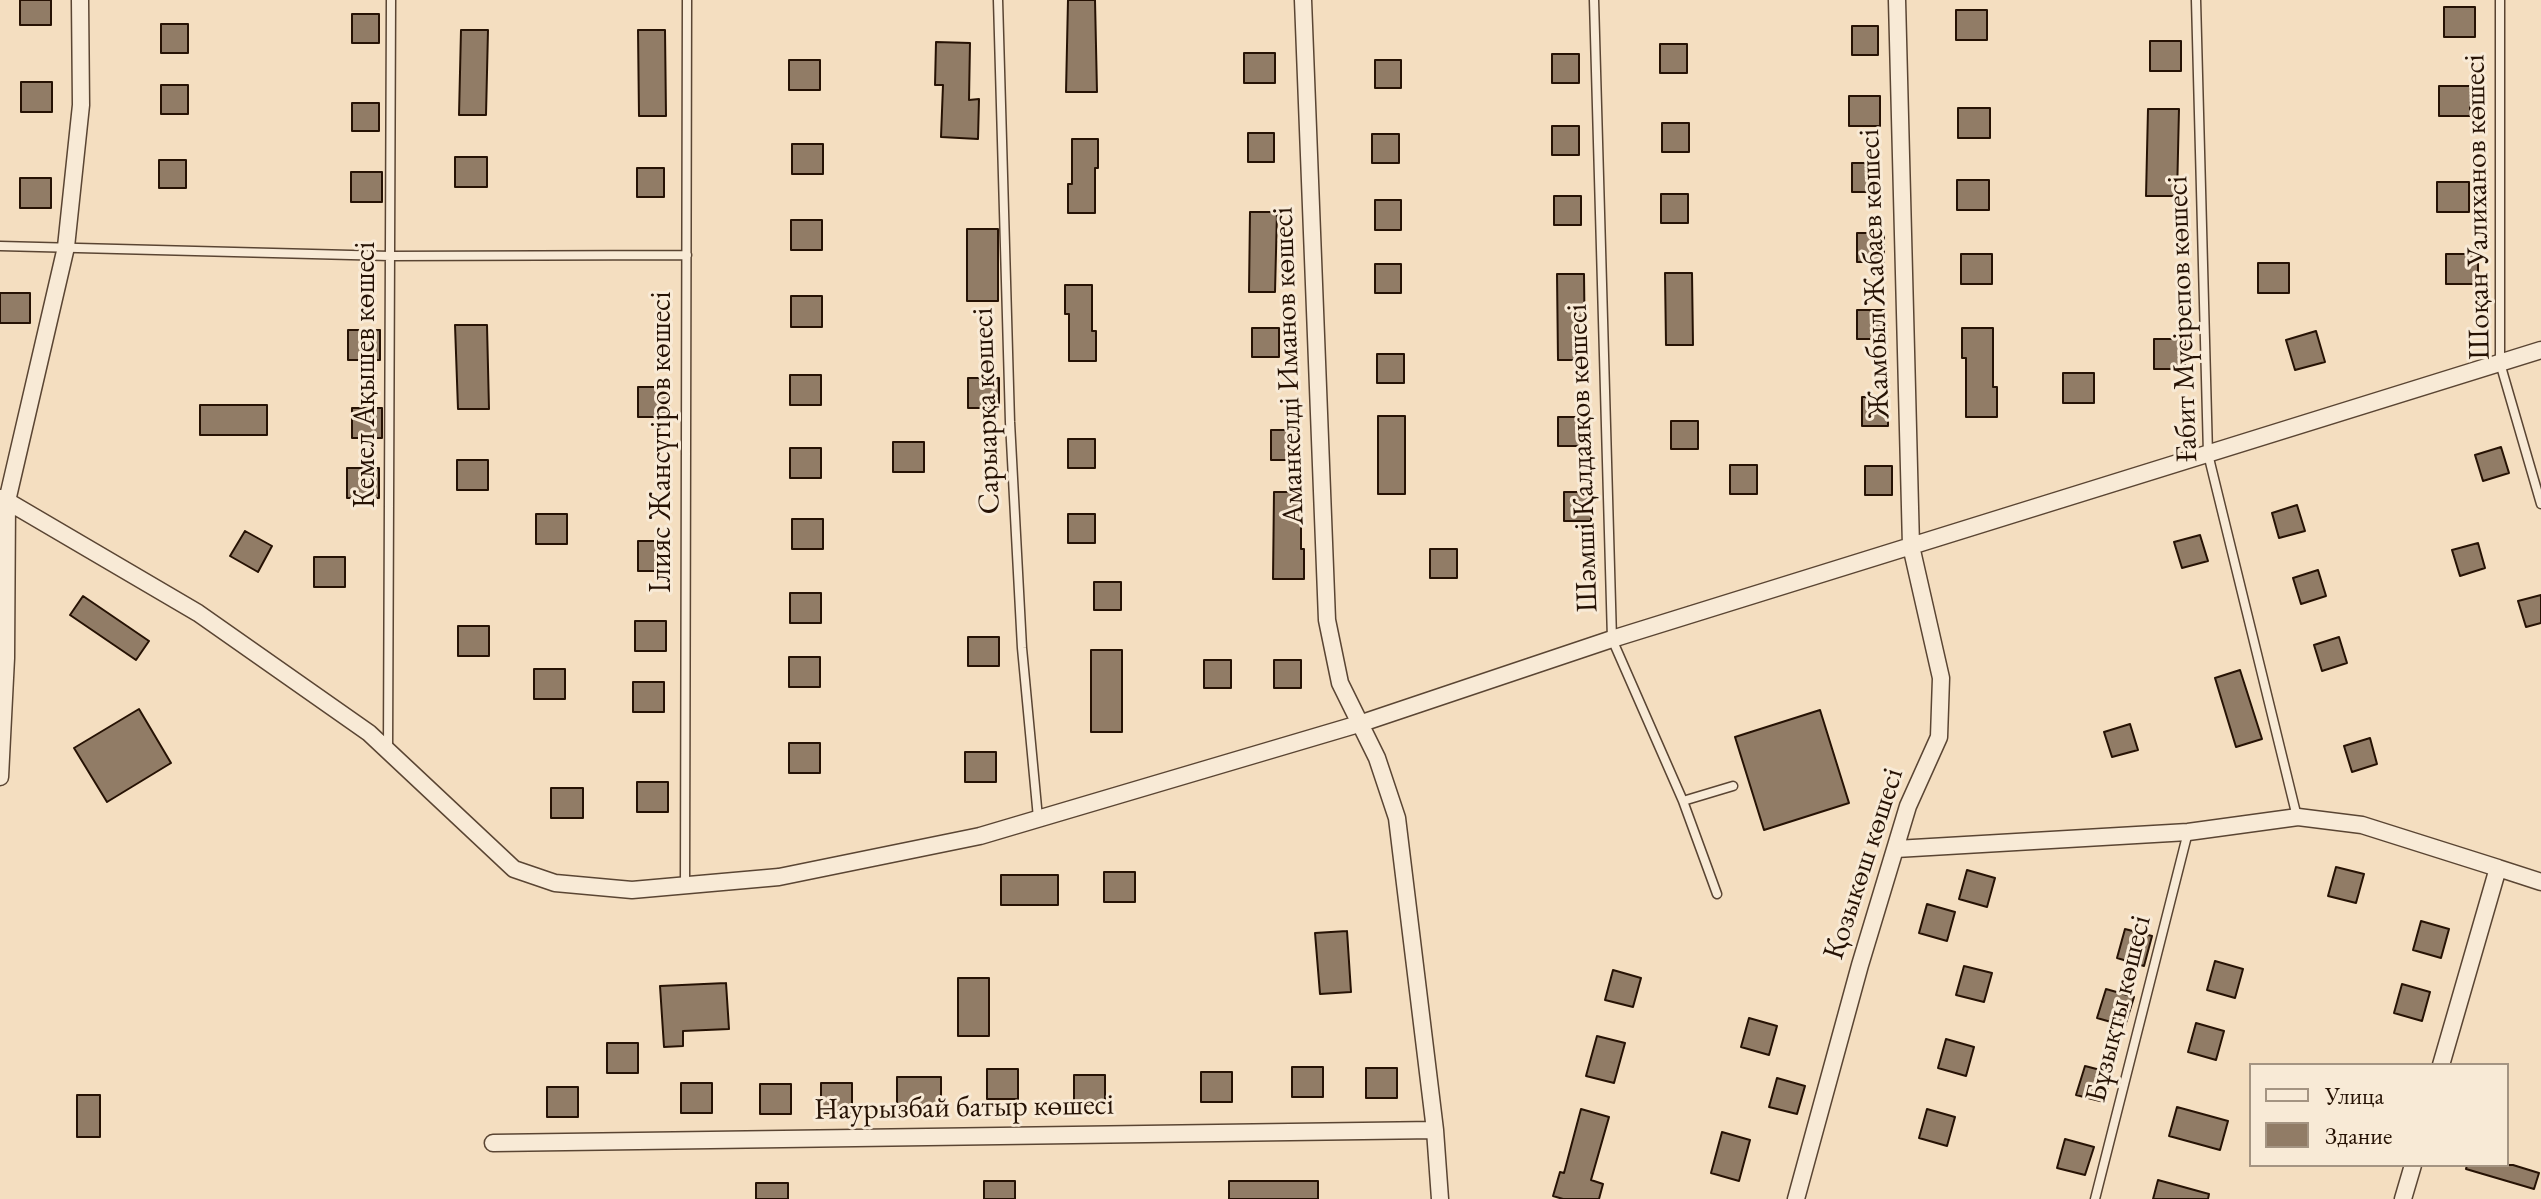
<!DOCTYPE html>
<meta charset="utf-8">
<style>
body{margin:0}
#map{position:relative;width:2541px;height:1199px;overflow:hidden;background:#f4dec0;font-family:"EB Garamond",serif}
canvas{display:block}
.legend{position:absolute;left:2249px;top:1063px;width:260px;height:104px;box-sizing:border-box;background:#f8ead6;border:2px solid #a49482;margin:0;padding:10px 14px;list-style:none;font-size:24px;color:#261204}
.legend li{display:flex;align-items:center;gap:16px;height:40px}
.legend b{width:40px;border:2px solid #a49482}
</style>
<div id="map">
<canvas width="2541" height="1199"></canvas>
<ul class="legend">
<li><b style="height:10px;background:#f8ead6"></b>Улица</li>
<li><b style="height:22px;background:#917c66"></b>Здание</li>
</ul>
</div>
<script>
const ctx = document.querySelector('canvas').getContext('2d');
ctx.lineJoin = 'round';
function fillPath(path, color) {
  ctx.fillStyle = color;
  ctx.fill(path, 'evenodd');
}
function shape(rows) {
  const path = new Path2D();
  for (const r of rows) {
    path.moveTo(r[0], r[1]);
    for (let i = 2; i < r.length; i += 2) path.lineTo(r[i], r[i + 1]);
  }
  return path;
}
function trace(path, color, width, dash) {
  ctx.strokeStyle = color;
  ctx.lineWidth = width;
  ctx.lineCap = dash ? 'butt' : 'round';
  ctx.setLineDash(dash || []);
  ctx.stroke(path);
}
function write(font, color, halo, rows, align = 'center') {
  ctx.font = font + ' "EB Garamond",serif';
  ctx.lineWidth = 6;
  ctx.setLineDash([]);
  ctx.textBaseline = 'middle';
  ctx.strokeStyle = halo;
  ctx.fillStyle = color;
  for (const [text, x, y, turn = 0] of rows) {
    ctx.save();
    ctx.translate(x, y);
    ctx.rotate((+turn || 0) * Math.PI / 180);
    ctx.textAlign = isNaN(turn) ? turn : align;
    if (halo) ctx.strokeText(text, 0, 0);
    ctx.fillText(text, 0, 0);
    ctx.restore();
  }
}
const building = shape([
 [20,0,51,0,51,25,20,25,20,0],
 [1068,0,1095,0,1097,92,1066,92,1068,0],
 [2444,7,2475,7,2475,37,2444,37,2444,7],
 [1956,10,1987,10,1987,40,1956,40,1956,10],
 [352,14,379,14,379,43,352,43,352,14],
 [161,24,188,24,188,53,161,53,161,24],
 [1852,26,1878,26,1878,55,1852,55,1852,26],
 [461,30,488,30,486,115,459,115,461,30],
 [638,30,665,30,666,116,639,116,638,30],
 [2150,41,2181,41,2181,71,2150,71,2150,41],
 [936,42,970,43,969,100,979,99,978,139,941,137,943,85,935,85,936,42],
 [1660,44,1687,44,1687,73,1660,73,1660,44],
 [1244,53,1275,53,1275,83,1244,83,1244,53],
 [1552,54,1579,54,1579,83,1552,83,1552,54],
 [789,60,820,60,820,90,789,90,789,60],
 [1375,60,1401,60,1401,88,1375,88,1375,60],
 [21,82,52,82,52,112,21,112,21,82],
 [161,85,188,85,188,114,161,114,161,85],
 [2439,86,2470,86,2470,116,2439,116,2439,86],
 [1849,96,1880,96,1880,126,1849,126,1849,96],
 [352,103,379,103,379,131,352,131,352,103],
 [1958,108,1990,108,1990,138,1958,138,1958,108],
 [2148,109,2179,109,2177,196,2146,196,2148,109],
 [1662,123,1689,123,1689,152,1662,152,1662,123],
 [1552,126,1579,126,1579,155,1552,155,1552,126],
 [1248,133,1274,133,1274,162,1248,162,1248,133],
 [1372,134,1399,134,1399,163,1372,163,1372,134],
 [1072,139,1098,139,1098,168,1095,168,1095,213,1068,213,1068,184,1072,184,1072,139],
 [792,144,823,144,823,174,792,174,792,144],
 [455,157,487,157,487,187,455,187,455,157],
 [159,160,186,160,186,188,159,188,159,160],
 [1852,163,1878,163,1878,192,1852,192,1852,163],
 [637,168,664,168,664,197,637,197,637,168],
 [351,172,382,172,382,202,351,202,351,172],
 [20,178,51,178,51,208,20,208,20,178],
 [1957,180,1989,180,1989,210,1957,210,1957,180],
 [2437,182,2469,182,2469,212,2437,212,2437,182],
 [1661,194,1688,194,1688,223,1661,223,1661,194],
 [1554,196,1581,196,1581,225,1554,225,1554,196],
 [1375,200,1401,200,1401,230,1375,230,1375,200],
 [1250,212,1277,212,1275,292,1249,292,1250,212],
 [791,220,822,220,822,250,791,250,791,220],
 [967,229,998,229,998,301,967,301,967,229],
 [1857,233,1884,233,1884,262,1857,262,1857,233],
 [1961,254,1992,254,1992,284,1961,284,1961,254],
 [2446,254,2478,254,2478,284,2446,284,2446,254],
 [2258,263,2289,263,2289,293,2258,293,2258,263],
 [1375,264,1401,264,1401,293,1375,293,1375,264],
 [1665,273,1692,273,1693,345,1666,345,1665,273],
 [1557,274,1584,274,1585,360,1558,360,1557,274],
 [1065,285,1092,285,1092,331,1096,331,1096,361,1069,361,1069,314,1065,314,1065,285],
 [0,293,30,293,30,323,0,323,0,293],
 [791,296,822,296,822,327,791,327,791,296],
 [1857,310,1884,310,1884,339,1857,339,1857,310],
 [455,325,487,325,489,409,458,409,455,325],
 [1252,328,1279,328,1279,357,1252,357,1252,328],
 [1962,328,1993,328,1993,387,1997,387,1997,417,1966,417,1966,358,1962,358,1962,328],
 [348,330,380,330,380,360,348,360,348,330],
 [2316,331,2325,362,2295,370,2286,340,2316,331],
 [2154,339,2185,339,2185,369,2154,369,2154,339],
 [1377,354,1404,354,1404,383,1377,383,1377,354],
 [2063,373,2094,373,2094,403,2063,403,2063,373],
 [790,375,821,375,821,405,790,405,790,375],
 [968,378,999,378,999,408,968,408,968,378],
 [638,387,669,387,669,417,638,417,638,387],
 [1862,397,1888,397,1888,426,1862,426,1862,397],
 [200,405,267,405,267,435,200,435,200,405],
 [352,408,382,408,382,438,352,438,352,408],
 [1378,416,1405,416,1405,494,1378,494,1378,416],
 [1558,417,1585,417,1585,446,1558,446,1558,417],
 [1671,421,1698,421,1698,449,1671,449,1671,421],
 [1271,430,1298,430,1298,460,1271,460,1271,430],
 [1068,439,1095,439,1095,468,1068,468,1068,439],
 [893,442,924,442,924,472,893,472,893,442],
 [2501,447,2509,473,2483,481,2475,455,2501,447],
 [790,448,821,448,821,478,790,478,790,448],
 [457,460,488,460,488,490,457,490,457,460],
 [1730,465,1757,465,1757,494,1730,494,1730,465],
 [1865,466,1892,466,1892,495,1865,495,1865,466],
 [347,468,379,468,379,498,347,498,347,468],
 [1274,492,1301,492,1301,549,1304,549,1304,579,1273,579,1274,492],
 [1564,492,1591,492,1591,521,1564,521,1564,492],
 [2297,505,2305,531,2279,538,2272,513,2297,505],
 [536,514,567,514,567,544,536,544,536,514],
 [1068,514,1095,514,1095,543,1068,543,1068,514],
 [792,519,823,519,823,549,792,549,792,519],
 [245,531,272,546,258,572,230,556,245,531],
 [2200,535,2208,561,2182,568,2174,542,2200,535],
 [638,541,669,541,669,571,638,571,638,541],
 [2478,543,2485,568,2460,576,2452,550,2478,543],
 [1430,549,1457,549,1457,578,1430,578,1430,549],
 [314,557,345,557,345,587,314,587,314,557],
 [2318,570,2326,596,2301,604,2293,578,2318,570],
 [1094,582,1121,582,1121,610,1094,610,1094,582],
 [790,593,821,593,821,623,790,623,790,593],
 [2541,595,2541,623,2526,627,2518,601,2541,595],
 [83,596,149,641,136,660,70,615,83,596],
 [635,621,666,621,666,651,635,651,635,621],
 [458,626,489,626,489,656,458,656,458,626],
 [968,637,999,637,999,666,968,666,968,637],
 [2339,637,2347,663,2322,671,2314,645,2339,637],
 [1091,650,1122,650,1122,732,1091,732,1091,650],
 [789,657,820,657,820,687,789,687,789,657],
 [1204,660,1231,660,1231,688,1204,688,1204,660],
 [1274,660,1301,660,1301,688,1274,688,1274,660],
 [534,669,565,669,565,699,534,699,534,669],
 [2240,670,2262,739,2236,747,2215,678,2240,670],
 [633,682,664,682,664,712,633,712,633,682],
 [139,709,171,763,107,802,74,748,139,709],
 [1820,710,1849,803,1764,830,1735,737,1820,710],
 [2130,724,2138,750,2112,757,2104,732,2130,724],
 [2370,738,2377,764,2352,772,2344,746,2370,738],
 [789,743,820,743,820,773,789,773,789,743],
 [965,752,996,752,996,782,965,782,965,752],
 [637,782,668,782,668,812,637,812,637,782],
 [551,788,583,788,583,818,551,818,551,788],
 [2336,867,2364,874,2356,903,2328,896,2336,867],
 [1967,870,1995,878,1987,907,1959,899,1967,870],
 [1104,872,1135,872,1135,902,1104,902,1104,872],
 [1001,875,1058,875,1058,905,1001,905,1001,875],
 [1927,904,1955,912,1947,941,1919,933,1927,904],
 [2421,921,2449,929,2441,958,2413,950,2421,921],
 [2125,929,2152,936,2144,966,2117,958,2125,929],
 [1347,931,1351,992,1320,994,1315,933,1347,931],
 [2215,961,2243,969,2235,998,2207,990,2215,961],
 [1964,966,1992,973,1984,1002,1956,995,1964,966],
 [1613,970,1641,978,1633,1007,1605,1000,1613,970],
 [958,978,989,978,989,1036,958,1036,958,978],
 [726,983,729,1029,683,1031,683,1046,664,1047,660,986,726,983],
 [2402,984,2430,992,2422,1021,2394,1013,2402,984],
 [2106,989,2134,997,2125,1026,2097,1018,2106,989],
 [1749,1018,1777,1026,1769,1055,1741,1047,1749,1018],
 [2196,1023,2224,1031,2216,1060,2188,1052,2196,1023],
 [1597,1036,1625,1043,1614,1083,1586,1076,1597,1036],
 [1946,1039,1974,1047,1966,1076,1938,1068,1946,1039],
 [607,1043,638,1043,638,1073,607,1073,607,1043],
 [2085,1066,2112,1073,2104,1102,2076,1095,2085,1066],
 [1292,1067,1323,1067,1323,1097,1292,1097,1292,1067],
 [1366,1068,1397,1068,1397,1098,1366,1098,1366,1068],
 [987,1069,1018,1069,1018,1099,987,1099,987,1069],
 [1201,1072,1232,1072,1232,1102,1201,1102,1201,1072],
 [1074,1075,1105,1075,1105,1105,1074,1105,1074,1075],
 [897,1077,941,1077,941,1107,897,1107,897,1077],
 [1777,1078,1805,1086,1797,1114,1769,1107,1777,1078],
 [681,1083,712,1083,712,1113,681,1113,681,1083],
 [821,1083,852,1083,852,1113,821,1113,821,1083],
 [760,1084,791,1084,791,1114,760,1114,760,1084],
 [547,1087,578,1087,578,1117,547,1117,547,1087],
 [77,1095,100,1095,100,1137,77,1137,77,1095],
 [2177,1107,2228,1121,2220,1150,2169,1136,2177,1107],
 [1581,1109,1609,1117,1591,1180,1603,1184,1599,1199,1563,1199,1553,1196,1560,1172,1564,1173,1581,1109],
 [1927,1109,1955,1117,1947,1146,1919,1138,1927,1109],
 [1722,1132,1750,1140,1739,1181,1711,1173,1722,1132],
 [2065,1139,2094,1147,2085,1175,2057,1168,2065,1139],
 [2467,1165,2513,1165,2539,1173,2534,1189,2466,1169,2467,1165],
 [2158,1180,2209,1194,2208,1199,2153,1199,2158,1180],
 [984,1181,1015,1181,1015,1199,984,1199,984,1181],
 [1229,1181,1318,1181,1318,1199,1229,1199,1229,1181],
 [756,1183,788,1183,788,1199,756,1199,756,1183]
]);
fillPath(building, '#917c66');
trace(building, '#261204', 2);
const service = shape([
 [998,0,1010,422,1022,648,1038,818],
 [1594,0,1612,639,1683,801,1717,894],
 [2196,0,2208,454,2297,817],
 [2500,0,2500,363,2541,504],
 [0,246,390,256,687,255],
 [388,750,391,0],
 [1683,801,1733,786],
 [685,885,687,0],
 [2095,1199,2188,832]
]);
const minor = shape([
 [80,0,81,105,66,247,7,501,198,613,369,733,514,869,555,883,632,890,779,877,980,836,1362,723,1612,639,2541,350],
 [1303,0,1327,620,1340,683,1377,758,1397,818,1435,1130,1440,1199],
 [0,777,6,658,7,501,1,498],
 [1896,849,2188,832,2298,817,2362,825,2498,868],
 [2441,1065,2498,868,2541,882],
 [493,1143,1435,1130],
 [1796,1199,1860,965,1908,806,1939,737,1941,678,1911,546,1897,0],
 [2403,1199,2413,1165]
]);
trace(service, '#5a4533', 11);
trace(minor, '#5a4533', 19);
trace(service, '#f8ead6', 8);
trace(minor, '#f8ead6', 16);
write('30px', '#261204', '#f8ead6', [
 ["Шоқан Уалиханов көшесі",2478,207,-91],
 ["Жамбыл Жабаев көшесі",1875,274,-92],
 ["Ғабит Мүсірепов көшесі",2183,319,-92],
 ["Аманкелді Иманов көшесі",1289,366,-92],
 ["Кемел Ақышев көшесі",366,375,-90],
 ["Сарыарқа көшесі",987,411,-92],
 ["Ілияс Жансүгіров көшесі",662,442,-90],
 ["Шәмші Қалдаяқов көшесі",1583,458,-92],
 ["Қозыкөш көшесі",1864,864,-72],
 ["Бұзықты көшесі",2119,1009,-76],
 ["Наурызбай батыр көшесі",964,1108,-1]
]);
</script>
